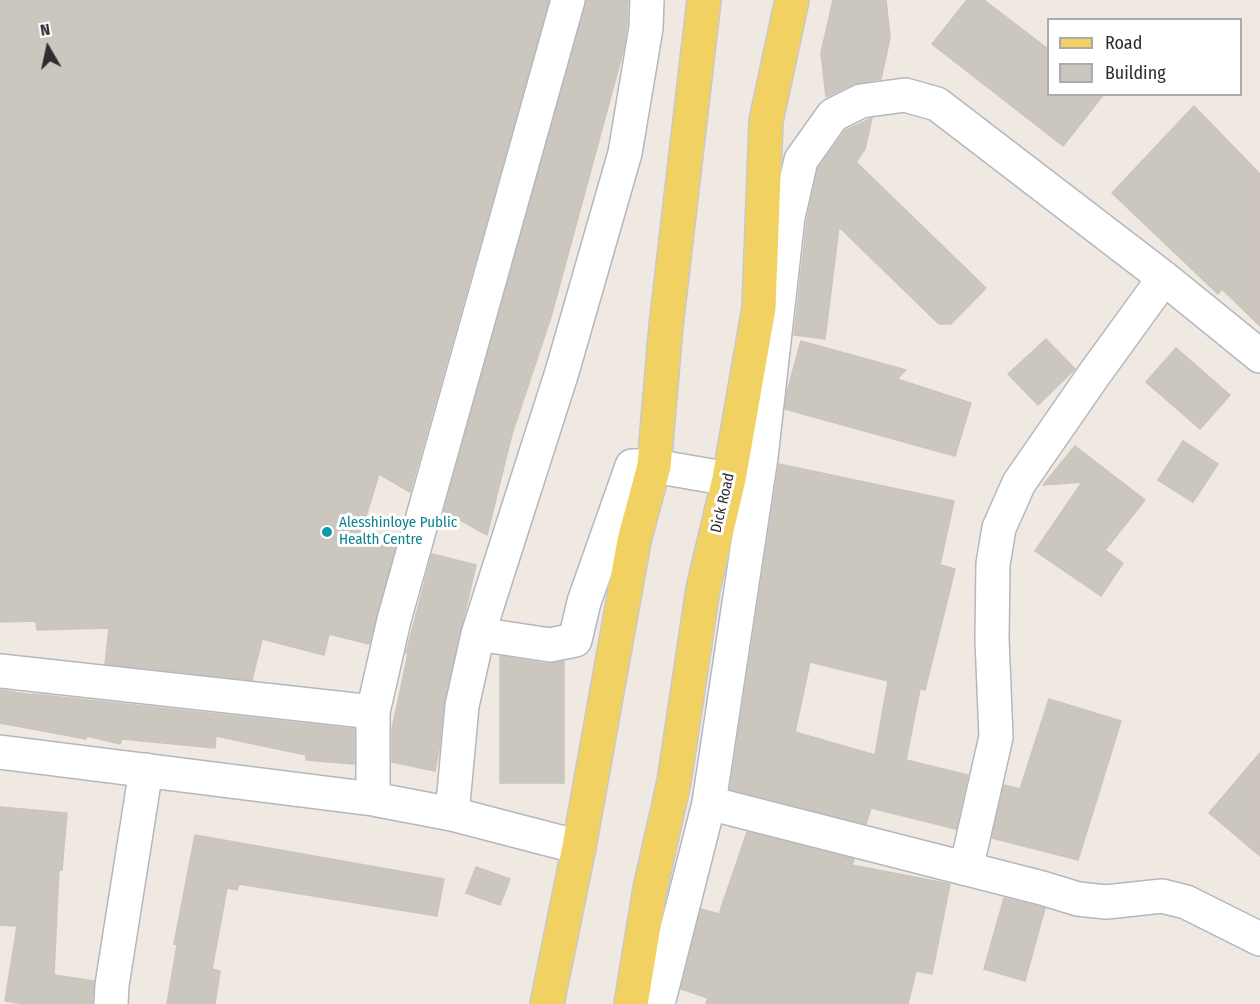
<!DOCTYPE html>
<style>
body{margin:0}
#map{position:relative;width:1260px;height:1004px;overflow:hidden;background:#efe9e1;font-family:"Fira Sans Condensed",sans-serif}
canvas{display:block}
.legend{position:absolute;left:1047px;top:18px;width:195px;height:78px;box-sizing:border-box;background:#fff;border:2px solid #ababab;margin:0;padding:8px 10px;list-style:none;font-size:18px;color:#2e2e2e}
.legend li{display:flex;align-items:center;gap:12px;height:30px}
.legend b{width:30px;border:2px solid #ababab}
.north{position:absolute;left:18px;top:18px;width:60px;height:60px;-webkit-text-stroke:4px #fff;paint-order:stroke;rotate:351deg;font-size:16px;font-weight:700;line-height:24px;text-align:center;color:#2e2e2e}
.north::after{content:'';display:block;margin:auto;width:21px;height:27px;background:#2e2e2e;clip-path:polygon(50% 0,100% 100%,50% 72%,0 100%)}
</style>
<div id="map">
<canvas width="1260" height="1004"></canvas>
<ul class="legend">
<li><b style="height:8px;background:#f2d163"></b>Road</li>
<li><b style="height:16px;background:#cbc7bf"></b>Building</li>
</ul>
<div class="north">N</div>
</div>
<script>
const ctx = document.querySelector('canvas').getContext('2d');
ctx.lineJoin = 'round';
function fillPath(path, color) {
  ctx.fillStyle = color;
  ctx.fill(path, 'evenodd');
}
function shape(rows) {
  const path = new Path2D();
  for (const r of rows) {
    path.moveTo(r[0], r[1]);
    for (let i = 2; i < r.length; i += 2) path.lineTo(r[i], r[i + 1]);
  }
  return path;
}
function trace(path, color, width, dash) {
  ctx.strokeStyle = color;
  ctx.lineWidth = width;
  ctx.lineCap = dash ? 'butt' : 'round';
  ctx.setLineDash(dash || []);
  ctx.stroke(path);
}
function write(font, color, halo, rows, align = 'center') {
  ctx.font = font + ' "Fira Sans Condensed",sans-serif';
  ctx.lineWidth = 6;
  ctx.setLineDash([]);
  ctx.textBaseline = 'middle';
  ctx.strokeStyle = halo;
  ctx.fillStyle = color;
  for (const [text, x, y, turn = 0] of rows) {
    ctx.save();
    ctx.translate(x, y);
    ctx.rotate((+turn || 0) * Math.PI / 180);
    ctx.textAlign = isNaN(turn) ? turn : align;
    if (halo) ctx.strokeText(text, 0, 0);
    ctx.fillText(text, 0, 0);
    ctx.restore();
  }
}
const building = shape([
 [0,0,549,0,410,492,379,474,360,536,396,545,369,644,329,634,324,655,262,639,252,680,105,664,109,628,37,630,36,621,0,622,0,0],
 [586,0,628,0,627,26,624,48,551,317,512,434,487,535,444,511,586,0],
 [833,0,886,0,890,38,881,79,853,84,826,97,821,53,833,0],
 [967,0,984,0,1048,49,1048,94,1104,94,1063,146,932,44,967,0],
 [1194,106,1260,174,1260,326,1222,289,1218,294,1112,193,1194,106],
 [872,118,865,149,856,162,986,288,951,324,939,324,839,227,825,339,794,335,807,220,818,168,846,130,872,118],
 [1046,339,1075,369,1038,405,1008,374,1046,339],
 [801,341,906,370,897,379,971,403,955,456,785,409,787,392,801,341],
 [1176,348,1230,395,1200,429,1146,382,1176,348],
 [1183,441,1218,464,1193,502,1158,480,1183,441],
 [1075,446,1145,500,1105,550,1123,563,1101,596,1035,551,1082,482,1043,485,1075,446],
 [779,464,954,501,940,565,955,569,925,690,920,689,906,760,968,775,956,829,871,808,866,824,730,789,779,464],
 [810,662,888,681,875,755,795,732,810,662],
 [432,554,476,565,444,702,439,749,435,771,392,762,392,729,408,654,406,653,432,554],
 [500,656,547,664,564,661,564,783,500,783,500,656],
 [0,690,33,695,33,694,354,729,354,764,306,760,306,755,216,736,215,748,122,739,120,744,87,736,86,739,0,723,0,690],
 [1049,699,1121,721,1078,860,992,838,1004,785,1020,789,1049,699],
 [1260,753,1260,856,1209,813,1260,753],
 [0,807,67,813,62,870,59,870,54,975,94,981,92,1004,26,1004,5,1001,17,926,0,925,0,807],
 [747,832,854,859,852,865,950,884,932,974,916,971,908,1004,706,1004,708,998,681,989,701,909,719,914,747,832],
 [195,835,444,879,437,916,239,884,237,890,227,888,212,969,220,971,215,1004,167,1004,177,945,174,944,195,835],
 [476,867,510,879,500,905,466,893,476,867],
 [1004,898,1045,908,1025,981,984,969,1004,898]
]);
fillPath(building, '#cbc7bf');
trace(building, '#cbc5ba', 1.5);
const minor = shape([
 [478,634,550,645,575,640,584,602,632,466,654,466,729,479],
 [0,671,373,712],
 [0,752,373,799,452,814,579,847],
 [373,799,373,712,394,620,568,0],
 [709,803,1042,888,1078,899,1106,902,1162,896,1186,902,1260,939],
 [452,814,462,706,478,634,562,372,625,153,646,28,647,0],
 [966,869,996,737,992,639,993,564,999,528,1019,483,1093,376,1164,278],
 [111,1004,112,985,146,770],
 [658,1004,709,803,761,457,788,217,801,160,833,115,861,101,905,95,937,104,1164,278,1260,356]
]);
const major = shape([
 [547,1004,579,847,634,541,654,466,666,326,704,0],
 [631,1004,650,889,674,782,703,589,729,479,759,308,766,121,792,0]
]);
trace(minor, '#b4b7c1', 36);
trace(major, '#c9c9c9', 36);
trace(minor, '#fff', 33);
trace(major, '#f2d163', 33);
for (const [x, y, r, color] of [
 [327,532,6,"#0f9aa8"]
]) {
  const dot = new Path2D();
  dot.arc(x, y, r, 0, 2 * Math.PI);
  ctx.fillStyle = color;
  ctx.fill(dot);
  trace(dot, '#fff', 2);
}
write('15px', '#2e2e2e', '#fff', [
 ["Dick Road",723,503,-77]
]);
write('15px', '#0d838f', '#fff', [
 ["Alesshinloye Public",339,523],
 ["Health Centre",339,540]
], 'left');
</script>
